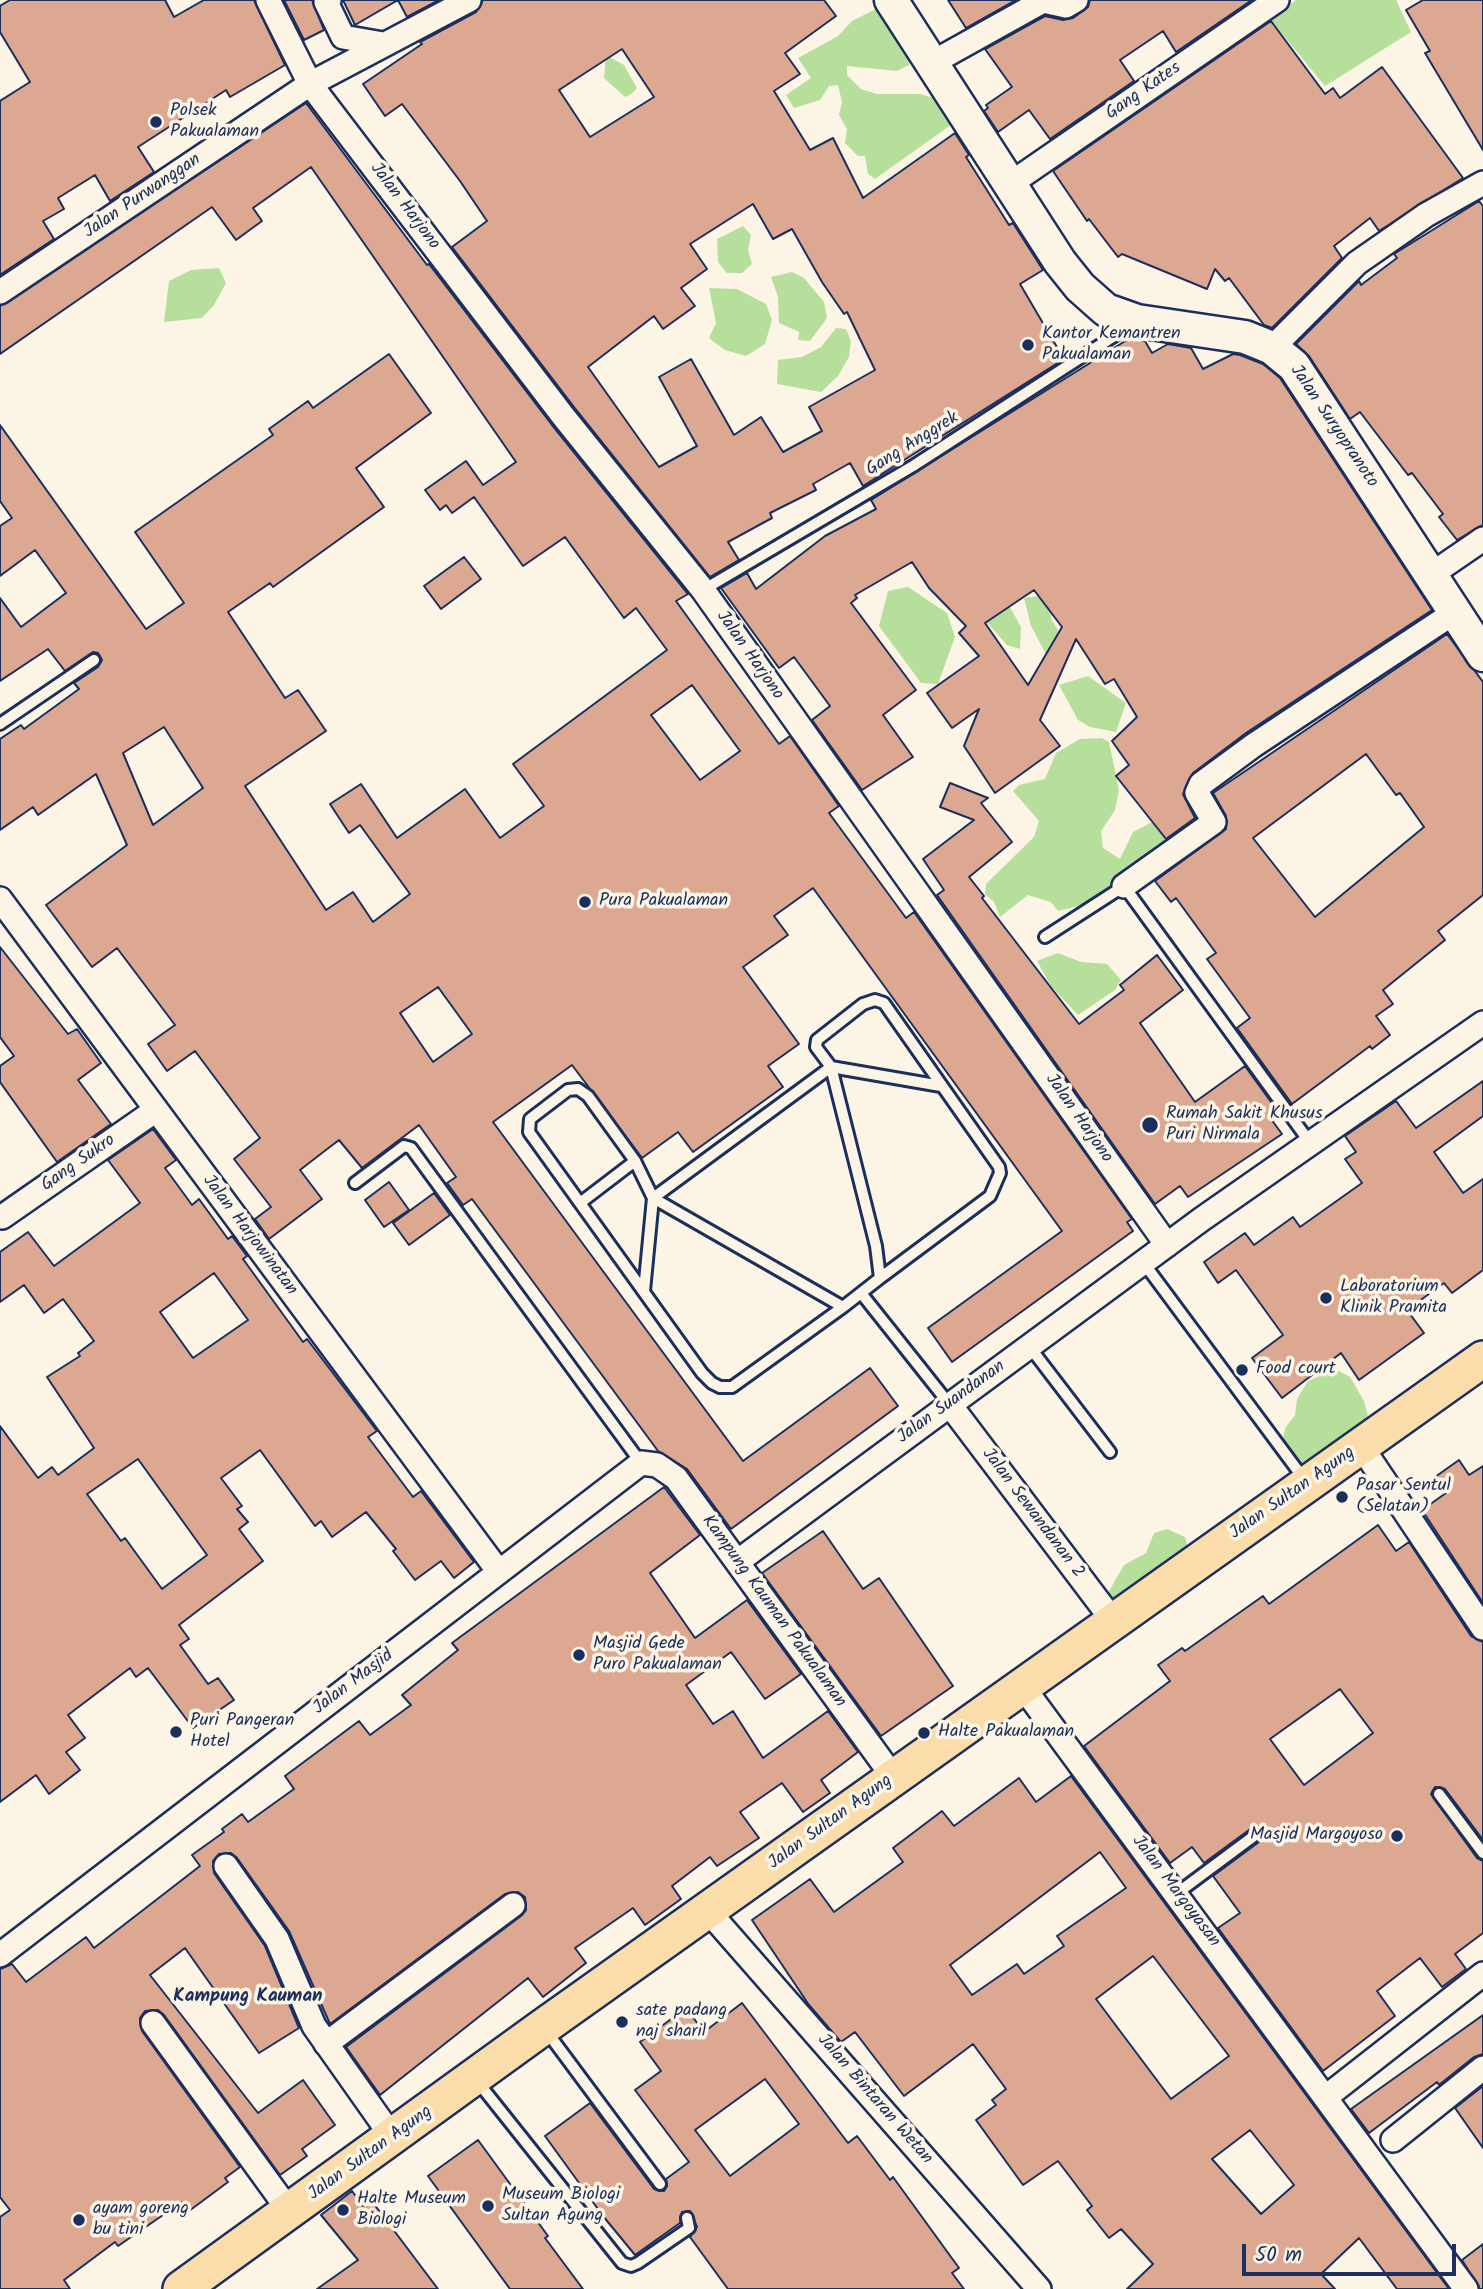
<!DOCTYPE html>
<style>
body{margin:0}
#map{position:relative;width:1483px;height:2289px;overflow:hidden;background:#fcf5e5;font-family:Kalam,sans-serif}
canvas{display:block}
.scale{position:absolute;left:1242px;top:2244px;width:214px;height:32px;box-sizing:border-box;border:4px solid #1b2f5e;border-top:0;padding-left:9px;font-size:21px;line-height:24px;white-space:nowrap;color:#1b2f5e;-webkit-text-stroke:5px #fcf5e5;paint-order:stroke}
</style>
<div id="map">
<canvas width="1483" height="2289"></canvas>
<div class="scale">50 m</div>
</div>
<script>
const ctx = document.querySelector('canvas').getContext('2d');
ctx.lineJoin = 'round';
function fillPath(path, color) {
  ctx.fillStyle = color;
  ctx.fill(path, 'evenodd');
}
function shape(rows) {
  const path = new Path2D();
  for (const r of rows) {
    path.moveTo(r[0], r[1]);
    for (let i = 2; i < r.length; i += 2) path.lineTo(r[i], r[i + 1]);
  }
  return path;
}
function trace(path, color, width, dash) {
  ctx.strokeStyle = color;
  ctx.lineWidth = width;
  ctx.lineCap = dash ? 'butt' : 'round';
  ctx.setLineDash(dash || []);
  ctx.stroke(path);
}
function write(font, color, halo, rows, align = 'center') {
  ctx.font = font + ' Kalam,sans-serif';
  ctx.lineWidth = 7;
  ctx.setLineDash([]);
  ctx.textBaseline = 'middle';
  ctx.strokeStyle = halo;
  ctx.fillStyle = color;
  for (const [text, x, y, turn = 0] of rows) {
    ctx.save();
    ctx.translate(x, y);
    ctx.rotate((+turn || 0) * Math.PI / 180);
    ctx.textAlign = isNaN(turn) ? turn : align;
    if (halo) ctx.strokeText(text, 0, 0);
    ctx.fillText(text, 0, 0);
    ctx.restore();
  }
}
fillPath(shape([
 [1296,0,1396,0,1411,32,1325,86,1270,19],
 [880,7,893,32,910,51,909,65,897,71,847,66,847,75,861,89,877,94,920,94,940,100,955,122,875,179,868,174,865,156,858,156,845,143,847,129,839,115,842,102,838,85,829,86,820,100,794,108,786,95,811,78,798,58,838,36,852,21],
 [606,55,624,65,637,88,630,95,625,97,604,78],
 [743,226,751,235,748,250,752,264,742,273,727,273,718,262,717,239],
 [219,268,226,283,214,305,202,318,164,322,169,281,191,270],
 [792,272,804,278,824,302,827,318,810,341,798,340,799,332,779,323,778,297,771,277],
 [709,288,737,289,766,304,772,320,765,344,746,356,725,350,709,338,716,323],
 [836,328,846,329,851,341,849,357,838,376,821,392,777,384,778,360,802,357,821,347],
 [908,587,947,613,955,637,938,684,921,683,879,626,888,591],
 [1040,596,1053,601,1051,619,1058,630,1053,648,1046,654,1031,626,1024,598],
 [1006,600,1021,627,1020,649,1007,645,985,620],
 [1088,676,1126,703,1116,732,1090,727,1078,720,1059,685],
 [1102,738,1109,742,1119,790,1115,810,1101,831,1103,848,1120,859,1133,832,1154,821,1170,828,1164,842,1132,874,1086,904,1058,911,1051,902,1028,895,1000,917,994,902,985,894,986,884,1034,837,1039,821,1013,791,1019,785,1045,779,1056,753,1080,739],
 [1058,953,1081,962,1107,964,1121,980,1115,990,1078,1015,1051,986,1037,961],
 [1335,1369,1350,1377,1364,1401,1368,1416,1356,1437,1304,1473,1287,1455,1283,1440,1285,1428,1295,1415,1297,1399,1308,1381],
 [1167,1529,1185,1537,1189,1554,1118,1612,1108,1593,1124,1565,1146,1553,1154,1533]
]), '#b6df9c');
const building = shape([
 [10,0,165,0,174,17,204,0,254,0,285,65,230,97,226,90,138,147,154,172,110,201,95,175,58,198,64,209,43,221,54,239,0,275,0,101,30,82,0,32,0,6,10,0],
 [284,0,312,0,324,30,304,40,284,0],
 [343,0,439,0,407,17,398,0,355,25,343,0],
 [483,0,824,0,836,16,785,53,800,74,774,91,810,150,833,138,863,198,955,133,969,155,966,157,1009,225,1013,223,1043,270,1020,284,1064,359,863,486,850,463,813,484,816,490,770,513,772,518,728,542,739,560,710,577,574,407,452,247,487,221,460,181,402,104,385,116,363,84,422,44,420,42,476,12,483,0],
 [622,49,654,97,590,137,559,90,622,49],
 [753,204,773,239,792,229,822,282,844,314,847,312,875,370,809,407,822,431,783,452,761,417,734,435,691,359,659,377,697,446,659,467,588,367,654,316,663,329,695,306,681,288,707,269,690,244,753,204],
 [948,0,1016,0,966,28,948,0],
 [1090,0,1252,0,1176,52,1163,31,1120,60,1134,81,1050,139,1029,110,998,132,984,111,988,108,986,105,1012,87,985,49,1045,16,1063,20,1073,18,1088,7,1090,0],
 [1423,0,1483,0,1483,150,1425,53,1430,51,1406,10,1423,0],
 [1271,21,1325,94,1333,88,1340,98,1382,67,1463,178,1379,231,1370,218,1334,246,1342,258,1272,328,1264,325,1229,278,1225,281,1215,269,1207,289,1122,254,1118,257,1089,219,1087,221,1053,171,1271,21],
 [306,103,427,265,429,264,552,425,688,594,676,601,779,744,790,736,839,806,829,813,906,918,914,912,1132,1219,1127,1222,1133,1231,952,1362,928,1328,1062,1231,813,888,774,916,788,935,743,967,799,1044,768,1066,783,1087,693,1152,678,1132,642,1158,572,1065,493,1122,743,1461,870,1368,898,1406,731,1529,687,1469,658,1451,472,1199,463,1205,447,1183,456,1177,419,1125,362,1168,339,1140,322,1153,300,1170,322,1199,269,1239,255,1219,271,1207,234,1159,260,1138,195,1051,167,1071,148,1044,175,1025,117,948,92,967,46,905,127,845,96,774,38,815,33,807,0,830,0,739,21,725,24,729,79,689,74,683,98,667,102,660,98,653,93,652,65,671,48,649,0,681,0,598,21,627,66,593,35,550,0,576,0,526,12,518,0,501,0,425,146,629,184,603,135,532,273,435,269,429,308,401,313,408,389,354,431,413,356,468,384,507,273,587,270,583,228,612,285,698,298,690,326,731,245,786,326,910,353,892,373,922,410,894,360,825,349,833,330,804,361,784,397,838,465,789,500,838,544,806,513,764,667,650,636,608,624,618,565,537,523,566,474,497,452,513,446,505,440,510,425,490,466,461,483,485,516,462,311,167,253,208,262,221,236,240,212,207,0,354,0,306,306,103],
 [692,685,740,751,700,780,651,715,692,685],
 [164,727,203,788,153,825,123,753,164,727],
 [438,987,472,1034,433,1062,400,1013,438,987],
 [1479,201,1483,206,1483,525,1457,540,1439,517,1443,514,1412,473,1408,475,1360,412,1350,419,1309,356,1296,344,1359,281,1361,285,1397,258,1394,254,1479,201],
 [1130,338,1145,341,1152,353,1168,344,1191,348,1203,369,1233,354,1240,355,1263,364,1280,378,1432,610,1246,733,1193,773,1183,794,1195,818,1166,839,1116,776,1129,765,1112,741,1137,717,1114,679,1105,684,1076,639,1040,720,1060,746,995,793,964,746,979,709,952,728,927,693,979,656,959,633,966,626,929,588,912,562,855,595,857,598,851,603,916,690,883,715,913,757,862,790,812,720,830,706,794,657,779,668,721,588,747,573,756,589,825,536,876,509,871,500,1130,338],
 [1034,590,1062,627,1028,685,985,623,1034,590],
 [464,557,481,579,441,609,424,586,464,557],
 [1447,634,1483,682,1483,895,1438,931,1445,940,1383,990,1393,1004,1376,1016,1390,1035,1372,1049,1370,1046,1292,1104,1237,1028,1250,1018,1207,959,1216,953,1176,898,1171,902,1155,881,1226,829,1226,816,1213,793,1447,634],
 [1366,754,1396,795,1400,793,1424,827,1315,917,1253,838,1366,754],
 [950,783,988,798,981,803,1012,842,969,877,984,896,982,898,1079,1024,1124,990,1120,985,1157,955,1183,990,1140,1023,1195,1102,1245,1066,1279,1113,1271,1119,1282,1134,1188,1197,1180,1186,1155,1204,937,895,944,890,923,859,974,820,940,807,950,783],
 [0,947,68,1034,77,1029,101,1063,78,1080,111,1124,57,1162,0,1082,0,1066,14,1056,0,1037,0,947],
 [1483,1081,1483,1116,1434,1152,1463,1193,1483,1179,1483,1270,1452,1293,1444,1283,1407,1310,1424,1333,1359,1380,1341,1353,1282,1398,1252,1358,1283,1335,1236,1270,1218,1283,1204,1262,1245,1233,1254,1245,1293,1217,1300,1227,1362,1183,1345,1159,1356,1152,1345,1136,1396,1101,1416,1128,1483,1081],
 [153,1129,176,1160,165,1168,192,1205,199,1199,228,1239,232,1236,247,1256,243,1259,303,1342,307,1339,377,1431,368,1437,413,1497,421,1491,474,1562,454,1578,441,1561,415,1580,393,1551,396,1549,366,1512,332,1537,321,1521,315,1526,260,1450,221,1478,242,1506,237,1509,248,1522,239,1529,263,1561,179,1625,189,1639,180,1645,208,1684,218,1678,234,1700,193,1728,148,1668,136,1677,130,1668,68,1715,85,1738,66,1752,80,1770,49,1794,36,1775,0,1802,0,1426,38,1478,52,1467,58,1475,94,1448,47,1377,80,1356,78,1353,94,1341,63,1299,44,1313,24,1285,0,1302,0,1252,28,1232,54,1266,140,1203,108,1160,153,1129],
 [214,1273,248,1320,193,1358,160,1312,214,1273],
 [138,1459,207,1555,162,1589,125,1538,121,1541,87,1494,138,1459],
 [389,1182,409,1210,384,1227,365,1200,389,1182],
 [434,1193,450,1215,409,1245,393,1223,434,1193],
 [1459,1460,1469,1475,1483,1466,1483,1603,1422,1510,1446,1493,1435,1477,1459,1460],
 [664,1487,700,1535,650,1573,695,1638,747,1600,801,1674,765,1699,731,1652,686,1685,713,1724,733,1711,763,1758,828,1711,858,1752,821,1780,830,1793,803,1812,782,1783,740,1812,759,1838,717,1866,710,1857,672,1886,681,1899,645,1925,633,1908,575,1948,586,1963,543,1997,528,1978,380,2095,346,2047,521,1916,526,1910,525,1897,518,1892,505,1894,330,2024,289,1931,237,1858,231,1853,219,1854,213,1861,214,1873,265,1946,299,2028,259,2053,185,1948,150,1975,258,2113,303,2080,335,2125,302,2149,307,2156,280,2175,164,2015,158,2010,145,2011,140,2018,142,2031,240,2167,225,2178,228,2182,189,2211,182,2202,118,2246,115,2242,64,2280,70,2289,0,2289,0,2217,10,2210,0,2197,0,1969,12,1964,26,1982,86,1937,94,1948,200,1866,192,1855,224,1832,222,1829,242,1814,248,1822,294,1789,285,1776,359,1721,370,1735,411,1705,402,1695,458,1650,452,1643,664,1487],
 [1378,1525,1396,1551,1409,1542,1471,1636,1483,1642,1483,1840,1445,1789,1435,1787,1431,1794,1477,1858,1483,1861,1483,1933,1455,1954,1466,1969,1442,1987,1420,1958,1377,1991,1395,2016,1323,2071,1218,1928,1240,1913,1213,1876,1263,1839,1265,1829,1253,1827,1204,1863,1192,1847,1170,1863,1084,1746,1170,1681,1158,1665,1182,1648,1185,1651,1263,1596,1269,1604,1378,1525],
 [1340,1689,1373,1733,1304,1785,1270,1739,1340,1689],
 [823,1531,863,1589,879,1578,953,1686,881,1736,762,1573,823,1531],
 [1071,1776,1449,2289,1397,2289,1359,2238,1321,2274,1335,2289,1127,2289,1153,2264,1121,2229,1109,2238,1087,2210,1092,2206,1058,2161,1023,2185,976,2120,996,2105,992,2100,1006,2089,973,2044,904,2096,855,2032,841,2042,809,2005,752,1920,810,1879,834,1912,903,1862,893,1848,942,1811,954,1826,1019,1778,1036,1802,1071,1776],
 [1100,1852,1126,1888,1057,1936,1064,1946,1024,1974,1017,1964,972,1995,950,1965,1100,1852],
 [1153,1956,1229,2056,1171,2099,1096,1999,1153,1956],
 [1250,2130,1294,2185,1261,2214,1212,2159,1250,2130],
 [742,2003,848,2143,857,2136,890,2180,893,2177,959,2268,952,2273,964,2289,728,2289,690,2237,697,2227,690,2211,682,2212,680,2223,635,2255,603,2216,545,2136,590,2103,654,2189,664,2191,667,2186,666,2179,689,2162,635,2090,661,2071,640,2042,686,2008,704,2032,742,2003],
 [765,2079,799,2124,730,2176,695,2130,765,2079],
 [1483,2015,1483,2054,1474,2057,1439,2085,1437,2082,1369,2133,1351,2109,1483,2015],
 [1483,2086,1483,2148,1455,2108,1483,2086],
 [478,2140,548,2236,545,2238,583,2289,510,2289,428,2176,478,2140],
 [352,2191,363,2206,371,2200,438,2289,317,2289,358,2260,321,2215,352,2191],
 [1483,2244,1483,2289,1480,2289,1462,2260,1483,2244]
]);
fillPath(building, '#dda891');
trace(building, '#1b2f5e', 2);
const lane = shape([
 [703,590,913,466,1131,325],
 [0,724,94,660],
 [1045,937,1124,886,1311,1144],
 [355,1183,404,1146,411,1148,641,1463],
 [580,1203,635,1161],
 [1143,1262,1304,1479],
 [880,1278,990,1196,1000,1173,999,1167,884,1003,875,1000,863,1004,817,1040,816,1047,831,1067,876,1246,880,1278,843,1307,653,1198,831,1067,941,1086],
 [644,1291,653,1198,635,1161,588,1096,578,1089,568,1090,530,1119,529,1132,702,1373,712,1383,720,1387,732,1387,843,1307],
 [861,1293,950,1405],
 [1029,1346,1110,1452],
 [1439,1794,1483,1853],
 [1176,1894,1258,1833],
 [547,2032,660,2184],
 [477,2081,622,2263,631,2266,638,2263,689,2228,687,2218]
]);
const street = shape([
 [268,0,310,84,563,416,703,590,1167,1245],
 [329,0,326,2,343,37,383,44],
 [930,64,1043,1,1066,6,1076,0],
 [1010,184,1277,0],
 [0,292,310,84,469,0],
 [1272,348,1357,263,1426,215,1483,183],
 [1432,574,1483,539],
 [1124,886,1214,822,1197,793,1201,784,1254,745,1455,612],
 [0,899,499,1572],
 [2,1217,156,1110],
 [950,1405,1114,1622],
 [1361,1446,1483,1628],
 [737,1562,1202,1219,1483,1023],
 [1023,1687,1466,2289],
 [226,1866,277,1939,314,2026,393,2138],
 [708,1911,1039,2289],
 [0,1955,641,1463,657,1465,676,1478,894,1778],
 [153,2023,290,2212],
 [326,2044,513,1905],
 [1326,2097,1483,1974],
 [1393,2140,1483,2068]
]);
const secondary = shape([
 [891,0,1060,262,1080,287,1106,310,1137,321,1245,337,1272,348,1294,366,1483,655]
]);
const primary = shape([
 [181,2289,543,2027,1483,1359]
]);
trace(lane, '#1b2f5e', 16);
trace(street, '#1b2f5e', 28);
trace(secondary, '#1b2f5e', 37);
trace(primary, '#1b2f5e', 40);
trace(lane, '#fcf5e5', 10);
trace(street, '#fcf5e5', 23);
trace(secondary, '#fcf5e5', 32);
trace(primary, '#faddab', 35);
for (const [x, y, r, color] of [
 [156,122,7,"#1b2f5e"],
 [1028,345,7,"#1b2f5e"],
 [585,902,7,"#1b2f5e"],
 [1150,1125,9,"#1b2f5e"],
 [1326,1298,7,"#1b2f5e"],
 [1242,1370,7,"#1b2f5e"],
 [1342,1497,7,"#1b2f5e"],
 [579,1655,7,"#1b2f5e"],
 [176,1732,7,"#1b2f5e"],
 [924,1733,7,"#1b2f5e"],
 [1397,1836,7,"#1b2f5e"],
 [622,2022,7,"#1b2f5e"],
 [488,2206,7,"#1b2f5e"],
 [343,2210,7,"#1b2f5e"],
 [79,2220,7,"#1b2f5e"]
]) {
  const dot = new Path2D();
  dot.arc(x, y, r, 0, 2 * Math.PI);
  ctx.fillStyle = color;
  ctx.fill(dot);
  trace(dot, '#fcf5e5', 2.5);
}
write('18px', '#1b2f5e', '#fcf5e5', [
 ["Gang Kates",1144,92,-35],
 ["Jalan Purwanggan",143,197,-34],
 ["Jalan Harjono",404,207,53],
 ["Jalan Suryopranoto",1333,427,56],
 ["Gang Anggrek",913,445,-32],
 ["Jalan Harjono",749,656,55],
 ["Jalan Harjono",1078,1119,55],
 ["Gang Sukro",79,1164,-35],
 ["Jalan Harjowinatan",249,1236,53],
 ["Jalan Suandanan",952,1403,-36],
 ["Jalan Sultan Agung",1293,1494,-35],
 ["Jalan Sewandanan 2",1032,1514,53],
 ["Kampung Kauman Pakualaman",773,1612,54],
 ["Jalan Masjid",354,1683,-37],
 ["Jalan Sultan Agung",831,1823,-36],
 ["Jalan Margoyasan",1175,1892,53],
 ["Jalan Bintaran Wetan",874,2100,49],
 ["Jalan Sultan Agung",371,2154,-36]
]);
write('18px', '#1b2f5e', '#fcf5e5', [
 ["Polsek",170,112],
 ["Pakualaman",170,133],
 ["Kantor Kemantren",1042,335],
 ["Pakualaman",1042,356],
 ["Pura Pakualaman",599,902],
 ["Rumah Sakit Khusus",1166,1115],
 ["Puri Nirmala",1166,1136],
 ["Laboratorium",1340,1288],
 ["Klinik Pramita",1340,1309],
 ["Food court",1256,1370],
 ["Pasar Sentul",1356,1487],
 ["(Selatan)",1356,1508],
 ["Masjid Gede",593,1645],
 ["Puro Pakualaman",593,1666],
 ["Puri Pangeran",190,1722],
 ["Hotel",190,1743],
 ["Halte Pakualaman",938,1733],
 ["Masjid Margoyoso",1383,1836,"right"],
 ["sate padang",636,2012],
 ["naj sharil",636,2033],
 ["Museum Biologi",502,2196],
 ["Sultan Agung",502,2217],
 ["Halte Museum",357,2200],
 ["Biologi",357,2221],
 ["ayam goreng",93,2210],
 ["bu tini",93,2231]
], 'left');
write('bold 19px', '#1b2f5e', '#fcf5e5', [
 ["Kampung Kauman",248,1998]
]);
</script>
